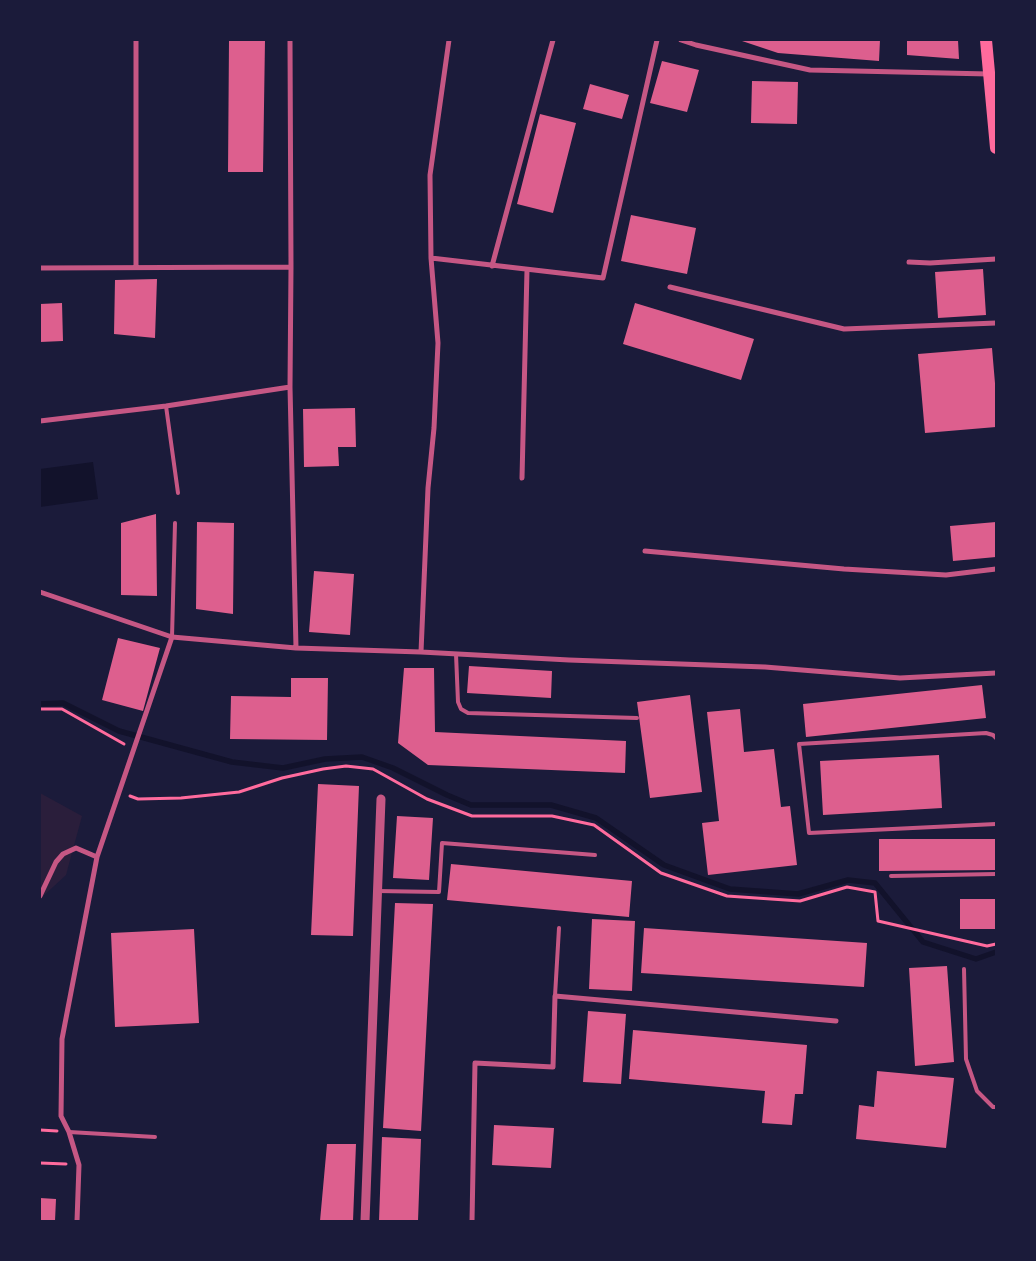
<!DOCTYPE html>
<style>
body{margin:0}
#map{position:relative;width:1036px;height:1261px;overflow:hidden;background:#1b1b3a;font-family:Mulish,sans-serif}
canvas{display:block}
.frame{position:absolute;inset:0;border:41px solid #1b1b3a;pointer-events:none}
</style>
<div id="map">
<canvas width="1036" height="1261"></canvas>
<div class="frame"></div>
</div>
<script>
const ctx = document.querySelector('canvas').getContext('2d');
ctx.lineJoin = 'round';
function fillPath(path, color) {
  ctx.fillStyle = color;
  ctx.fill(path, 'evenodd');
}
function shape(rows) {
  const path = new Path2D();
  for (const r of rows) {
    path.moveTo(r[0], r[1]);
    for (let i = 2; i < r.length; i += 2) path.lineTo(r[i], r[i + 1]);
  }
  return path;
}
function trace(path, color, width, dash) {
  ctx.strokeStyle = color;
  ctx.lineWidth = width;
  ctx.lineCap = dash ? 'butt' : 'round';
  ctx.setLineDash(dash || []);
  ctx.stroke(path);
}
fillPath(shape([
 [40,793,82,816,66,875,40,899]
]), '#2a1e3b');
fillPath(shape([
 [93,462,98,499,40,507,40,469]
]), '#12122b');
trace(shape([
 [40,704,63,703,119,731,232,762,283,768,325,759,362,757,393,768,447,795,471,805,551,805,596,818,664,865,730,889,798,894,848,880,875,883,923,942,976,959,996,952]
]), '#12122b', 5.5);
fillPath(shape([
 [229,40,265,40,263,172,228,172],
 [739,40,880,40,879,61,778,53],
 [907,40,958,40,959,59,907,55],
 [662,61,699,70,687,112,650,103],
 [752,81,798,82,797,124,751,123],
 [590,84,629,95,622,119,583,109],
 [540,114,576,123,553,213,517,204],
 [631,215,696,228,687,274,621,261],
 [983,269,986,315,938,318,935,272],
 [157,279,155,338,114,334,115,280],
 [62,303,63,341,40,342,40,304],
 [635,303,754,339,741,380,623,344],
 [992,348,996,395,996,427,925,433,918,354],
 [355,408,356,447,338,447,339,466,304,467,303,409],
 [156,514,157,596,121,595,121,523],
 [197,522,234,523,233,614,196,609],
 [996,522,996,557,953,561,950,526],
 [314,571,354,574,350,635,309,632],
 [118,638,160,648,143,711,102,700],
 [469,666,552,671,551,698,467,693],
 [404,668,434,668,435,732,626,741,625,773,428,765,398,743],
 [291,678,328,678,327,740,230,739,231,696,291,697],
 [982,685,986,718,806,737,803,704],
 [690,695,702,792,650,798,637,702],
 [740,709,744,752,774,749,781,807,790,806,797,865,708,875,702,823,719,821,707,712],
 [939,755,942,808,823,815,820,761],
 [318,784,359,786,353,936,311,935],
 [397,816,433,818,429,880,393,878],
 [879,839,996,839,996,870,879,871],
 [451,864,632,881,629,917,447,900],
 [960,899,996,899,996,929,960,929],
 [395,903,433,904,421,1131,383,1128],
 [592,919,635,921,632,991,589,989],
 [644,928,867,943,864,987,641,973],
 [194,929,199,1023,115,1027,111,933],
 [947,966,954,1062,915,1066,909,968],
 [588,1011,626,1014,621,1084,583,1082],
 [633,1030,807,1045,803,1094,795,1094,792,1125,762,1123,765,1091,629,1079],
 [877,1071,954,1078,946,1148,856,1139,859,1105,874,1107],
 [494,1125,554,1128,551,1168,492,1165],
 [382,1137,421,1139,418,1221,379,1221],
 [327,1144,356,1144,353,1221,320,1221],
 [40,1198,56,1199,55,1221,40,1221]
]), '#dd5f8e');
trace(shape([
 [40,709,62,709,124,744],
 [130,796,138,799,181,798,239,792,282,778,323,769,346,766,373,769,427,799,472,816,552,816,594,825,661,873,727,896,800,901,847,887,875,892,878,921,987,946,996,944],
 [40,1130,57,1131],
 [40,1163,66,1164]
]), '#ff6b9d', 3);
trace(shape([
 [166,406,178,493],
 [172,637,175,523],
 [456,654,458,702,461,709,468,713,637,718],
 [996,738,993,735,986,733,799,744,809,833,996,824],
 [891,876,996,874],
 [377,891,439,892,442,843,595,855],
 [964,969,966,1059,977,1091,993,1107,996,1107],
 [555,996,559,928],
 [69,1132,155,1137]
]), '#c65784', 4);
trace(shape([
 [136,40,136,267],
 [290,40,291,267,290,387,296,648],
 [681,40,696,45,810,70,989,74],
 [431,258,603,278,657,40],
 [909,262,930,263,996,259],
 [492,266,553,40],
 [40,268,291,267],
 [670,287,844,329,996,323],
 [40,421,166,406,290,387],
 [522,478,527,270],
 [645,551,844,569,946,575,996,569],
 [40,592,172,637,296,648,421,652,569,660,765,667,900,678,996,673],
 [421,652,428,488,434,428,438,343,431,258,430,175,449,40],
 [40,896,56,862,63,854,76,848,97,857],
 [77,1221,79,1165,69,1132,61,1116,62,1039,97,857,172,637],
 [472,1221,475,1063,553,1067,555,996,836,1021]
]), '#c65784', 5);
trace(shape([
 [365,1221,381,799]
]), '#c65784', 9);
trace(shape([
 [986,40,996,148]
]), '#ff6b9d', 12);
</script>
